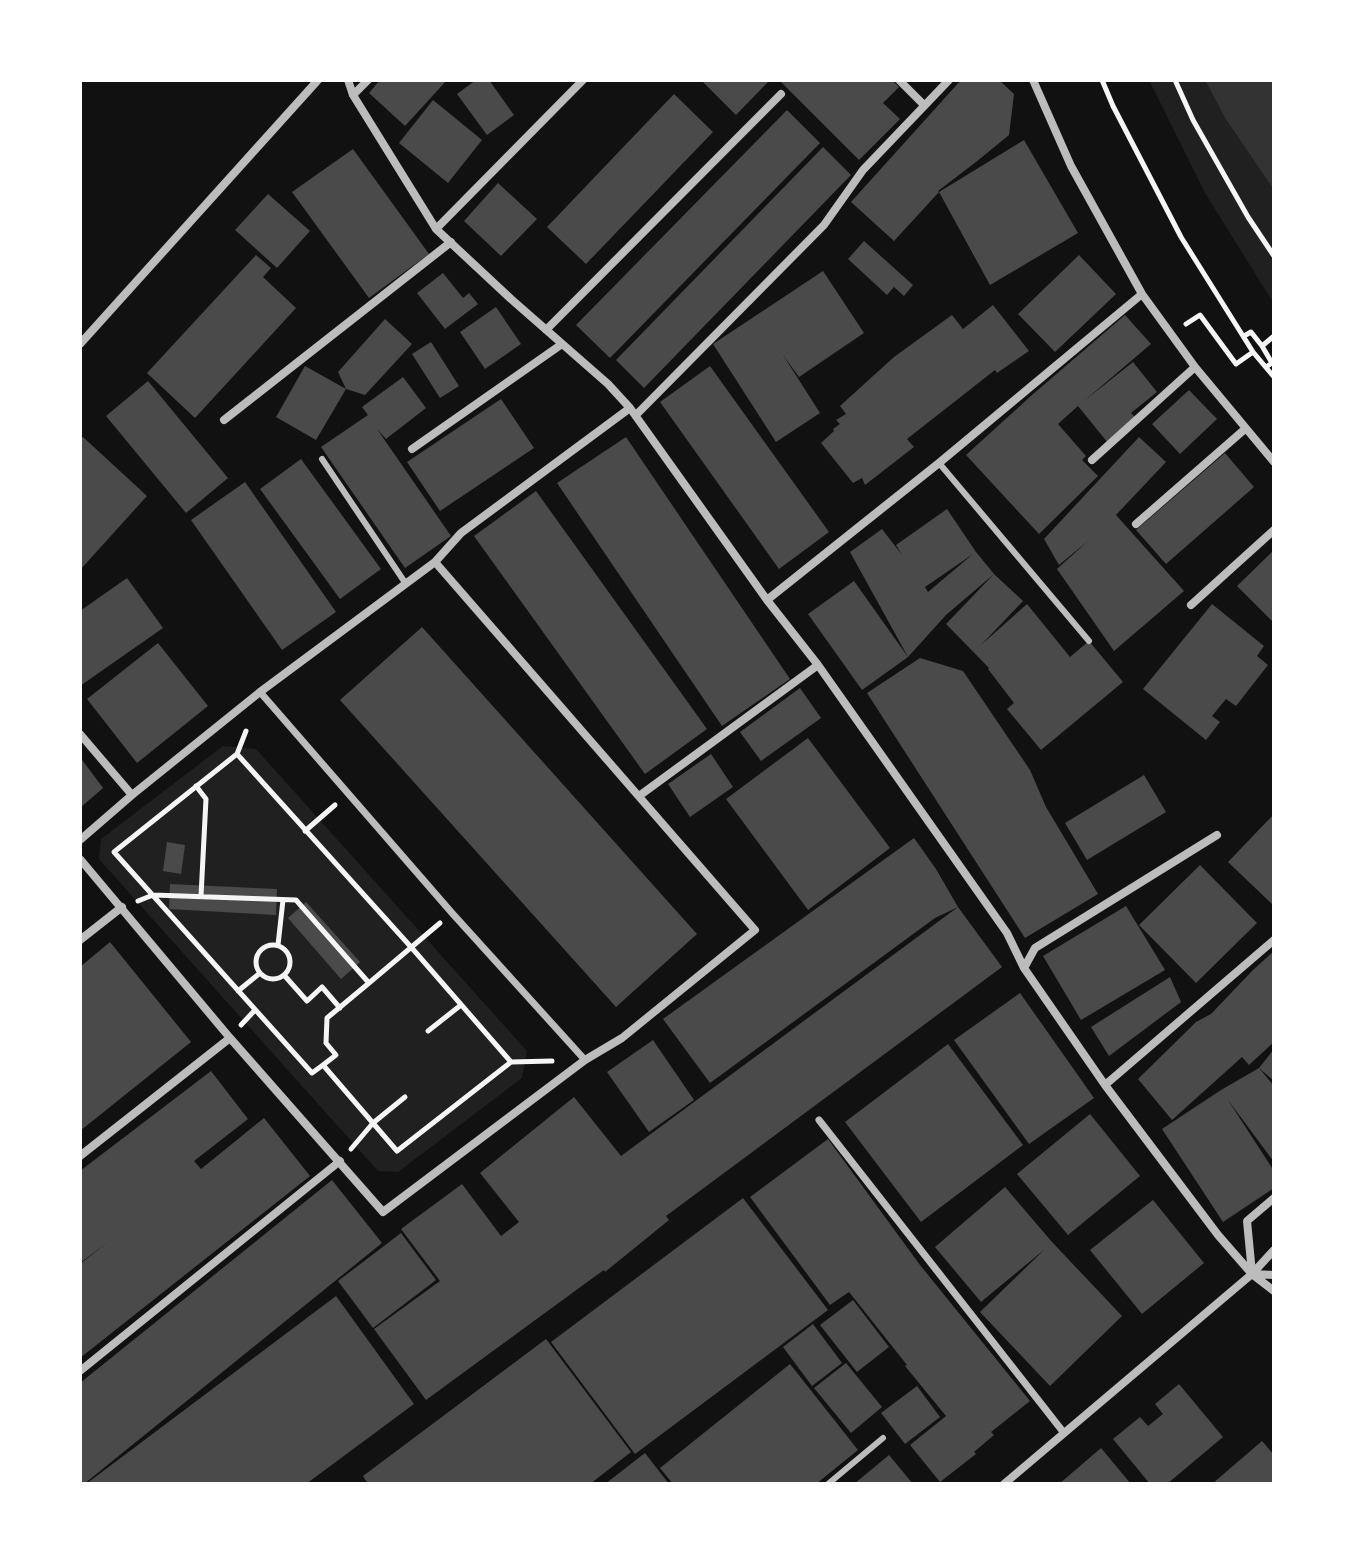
<!DOCTYPE html>
<style>
body{margin:0}
#map{position:relative;width:1354px;height:1564px;overflow:hidden;background:#111;font-family:Karla,sans-serif}
canvas{display:block}
.frame{position:absolute;inset:0;border:82px solid #fff;pointer-events:none}
</style>
<div id="map">
<canvas width="1354" height="1564"></canvas>
<div class="frame"></div>
</div>
<script>
const ctx = document.querySelector('canvas').getContext('2d');
ctx.lineJoin = 'round';
function fillPath(path, color) {
  ctx.fillStyle = color;
  ctx.fill(path, 'evenodd');
}
function shape(rows) {
  const path = new Path2D();
  for (const r of rows) {
    if (r.length === 3) {
      path.moveTo(r[0] + r[2], r[1]);
      path.arc(r[0], r[1], r[2], 0, 2 * Math.PI);
      continue;
    }
    path.moveTo(r[0], r[1]);
    for (let i = 2; i < r.length; i += 2) path.lineTo(r[i], r[i + 1]);
  }
  return path;
}
function trace(path, color, width, dash) {
  ctx.strokeStyle = color;
  ctx.lineWidth = width;
  ctx.lineCap = dash ? 'butt' : 'round';
  ctx.setLineDash(dash || []);
  ctx.stroke(path);
}
fillPath(shape([
 [1149,80,1205,80,1225,118,1274,190,1274,304,1205,193],
 [223,746,256,749,527,1051,522,1078,398,1172,378,1171,99,859,101,839]
]), '#202020');
fillPath(shape([
 [1205,80,1274,80,1274,190,1225,118]
]), '#333');
fillPath(shape([
 [380,80,447,80,405,126,369,93],
 [476,80,489,80,514,115,487,135,457,94],
 [701,80,766,80,768,82,736,115],
 [779,80,892,80,899,87,883,103,900,119,859,160],
 [961,80,999,80,1014,94,1009,135,976,162,938,191,939,192,894,241,851,202],
 [674,94,713,132,586,264,547,227],
 [433,100,482,140,448,183,399,143],
 [787,110,820,143,610,358,576,325],
 [1024,140,1078,233,990,285,939,192],
 [823,147,851,175,644,388,616,360],
 [353,149,429,254,369,298,292,192],
 [498,183,537,219,501,256,464,221],
 [268,194,310,231,277,268,235,230],
 [864,241,913,285,904,296,894,287,887,295,848,259],
 [256,255,271,268,263,277,296,308,195,418,147,373],
 [1079,255,1116,294,1055,352,1018,314],
 [823,271,864,333,799,377,783,355,820,413,776,442,713,344],
 [443,273,463,298,469,293,478,304,445,329,417,293],
 [993,305,1029,351,997,373,995,370,907,439,914,447,865,485,862,478,853,483,821,443,834,431,833,429,840,424,836,420,846,414,840,406,894,357,952,315,963,329],
 [496,307,521,344,485,369,460,332],
 [1125,315,1151,344,1084,401,1133,362,1157,392,1131,413,1137,419,1108,443,1078,406,1058,424,1086,456,1082,460,1098,476,1039,534,966,455,1032,395],
 [385,319,412,344,365,395,346,389,338,372],
 [431,342,459,386,440,398,412,354],
 [305,366,346,389,316,440,276,417],
 [710,366,829,532,779,569,660,402],
 [403,377,426,408,386,439,377,429,451,536,405,568,321,447,368,415,362,407],
 [148,381,228,478,186,513,106,416],
 [1189,390,1217,419,1180,454,1152,424],
 [501,399,534,448,440,511,407,462],
 [83,437,147,496,80,570,80,441],
 [626,437,790,679,722,726,557,483],
 [1139,437,1166,462,1116,515,1184,591,1114,651,1057,569,1088,541,1059,565,1044,539],
 [1225,453,1254,487,1166,564,1136,530],
 [301,459,381,569,340,599,260,489],
 [245,482,336,612,282,650,191,520],
 [536,491,707,729,645,774,474,536],
 [947,509,976,552,994,574,946,615,908,657,850,552,882,529,902,555,896,545],
 [973,554,928,592,925,587],
 [1274,550,1274,623,1237,586],
 [994,574,1023,601,981,645,1027,604,1070,657,1089,641,1123,682,1041,750,1007,709,1014,703,988,669,989,668,946,624],
 [127,578,163,628,80,686,80,611],
 [854,581,908,657,862,690,808,614],
 [1212,604,1264,646,1257,656,1268,665,1236,706,1226,699,1212,716,1220,722,1206,740,1143,689],
 [422,627,697,934,616,1007,340,700],
 [158,643,208,706,137,763,87,699],
 [920,658,963,671,1030,770,1046,807,1098,894,1025,938,867,693],
 [800,688,821,718,761,761,740,732],
 [808,738,890,848,808,910,726,799],
 [711,754,733,787,690,817,668,784],
 [80,757,103,788,80,808],
 [1144,775,1166,812,1087,860,1065,823],
 [1274,814,1274,906,1228,862],
 [914,838,936,869,958,907,1002,967,666,1216,669,1220,605,1272,604,1270,590,1280,426,1400,374,1329,440,1281,401,1229,462,1184,501,1236,519,1222,480,1173,574,1097,621,1156,958,907,935,918,710,1083,663,1019],
 [167,842,185,845,181,874,163,871],
 [1200,865,1257,923,1196,983,1139,925],
 [170,884,277,889,276,915,169,909],
 [306,902,360,962,341,979,288,918],
 [1126,906,1165,970,1081,1020,1043,956],
 [110,942,191,1042,80,1131,80,967],
 [1274,951,1274,1042,1249,1065,1242,1057,1172,1120,1138,1079,1196,1022,1211,1014,1253,970],
 [1170,977,1181,1002,1109,1056,1091,1027],
 [1020,993,1094,1098,1029,1144,954,1040],
 [653,1040,694,1100,649,1132,607,1072],
 [948,1044,1023,1145,921,1222,845,1122],
 [1274,1049,1274,1081,1259,1068,1274,1086,1274,1162,1228,1100,1274,1171,1274,1188,1223,1222,1162,1129,1221,1090,1259,1068],
 [211,1071,248,1119,194,1161,201,1169,264,1118,310,1176,80,1358,80,1264,108,1242,80,1263,80,1171],
 [1090,1114,1140,1176,1068,1235,1017,1174],
 [828,1139,920,1265,1030,1401,991,1432,994,1435,974,1452,976,1454,940,1482,910,1445,946,1416,905,1366,907,1365,849,1292,830,1305,750,1197],
 [332,1180,382,1243,84,1484,80,1484,80,1383],
 [1005,1187,1052,1242,1122,1316,1050,1386,980,1312,1045,1249,981,1302,935,1247],
 [743,1198,828,1310,635,1454,551,1342],
 [1153,1200,1204,1263,1142,1314,1090,1250],
 [401,1233,436,1280,373,1328,338,1281],
 [336,1296,414,1404,306,1484,86,1484],
 [853,1300,889,1347,857,1372,820,1325],
 [813,1324,842,1363,812,1386,783,1347],
 [546,1339,631,1452,590,1484,368,1484,363,1476],
 [846,1363,882,1407,851,1433,814,1388],
 [790,1364,858,1450,816,1484,673,1484,660,1468],
 [1179,1384,1223,1437,1167,1484,1150,1484,1113,1439,1140,1417,1148,1426,1163,1414,1155,1404],
 [917,1386,940,1417,905,1444,881,1413],
 [1262,1441,1274,1455,1274,1484,1212,1484],
 [1101,1448,1131,1484,1059,1484],
 [645,1453,669,1484,605,1484],
 [889,1455,913,1484,854,1484]
]), '#4a4a4a');
trace(shape([
 [1102,80,1113,106,1181,237,1253,352,1274,377],
 [1175,80,1193,120,1248,217,1274,256],
 [1186,324,1200,315,1236,364,1253,352],
 [1244,336,1251,332,1262,346],
 [1266,367,1272,363,1262,346,1274,336],
 [237,754,411,947,511,1062,397,1151,323,1065,312,1073,114,852,237,754,246,731],
 [196,786,206,799,201,896],
 [305,831,335,805],
 [138,901,153,895,296,900,369,983,440,923],
 [273,962,17],
 [278,945,283,900],
 [284,975,307,1001,322,987,340,1008],
 [238,991,260,973],
 [241,1025,255,1010],
 [428,1031,461,1005],
 [511,1062,552,1061],
 [323,1065,336,1055,326,1043,327,1018,369,983],
 [351,1149,373,1123,405,1097]
]), '#f5f5f5', 5);
trace(shape([
 [322,459,406,584],
 [939,463,1089,641],
 [828,1484,883,1438]
]), '#bcbcbc', 6);
trace(shape([
 [260,692,452,913,585,1060],
 [819,1120,1064,1433]
]), '#bcbcbc', 7);
trace(shape([
 [348,80,353,95,436,229,511,299,608,384,630,408,767,600,818,665,1007,933,1024,968,1105,1085,1218,1235,1252,1274,1274,1291],
 [899,80,924,105],
 [1033,80,1071,166,1142,294,1195,367,1274,462],
 [353,95,368,80],
 [436,229,583,80],
 [546,330,781,94],
 [80,344,318,80],
 [636,415,824,225,863,170,949,80],
 [224,420,451,242],
 [412,449,562,344],
 [1092,460,1195,367],
 [1136,524,1245,429],
 [767,600,939,463,1142,294],
 [1191,605,1274,530],
 [80,734,132,795],
 [639,796,818,665],
 [80,840,132,795,260,692,435,562,461,533,630,408],
 [80,859,230,1038,383,1212,585,1060,622,1038,755,930,435,562],
 [80,940,122,907],
 [1024,968,1035,948,1217,835],
 [1105,1085,1274,940],
 [80,1156,230,1038],
 [1252,1273,1247,1221,1274,1198],
 [1253,1274,1274,1275],
 [80,1371,340,1161],
 [1004,1484,1252,1274,1274,1250]
]), '#bcbcbc', 8);
</script>
